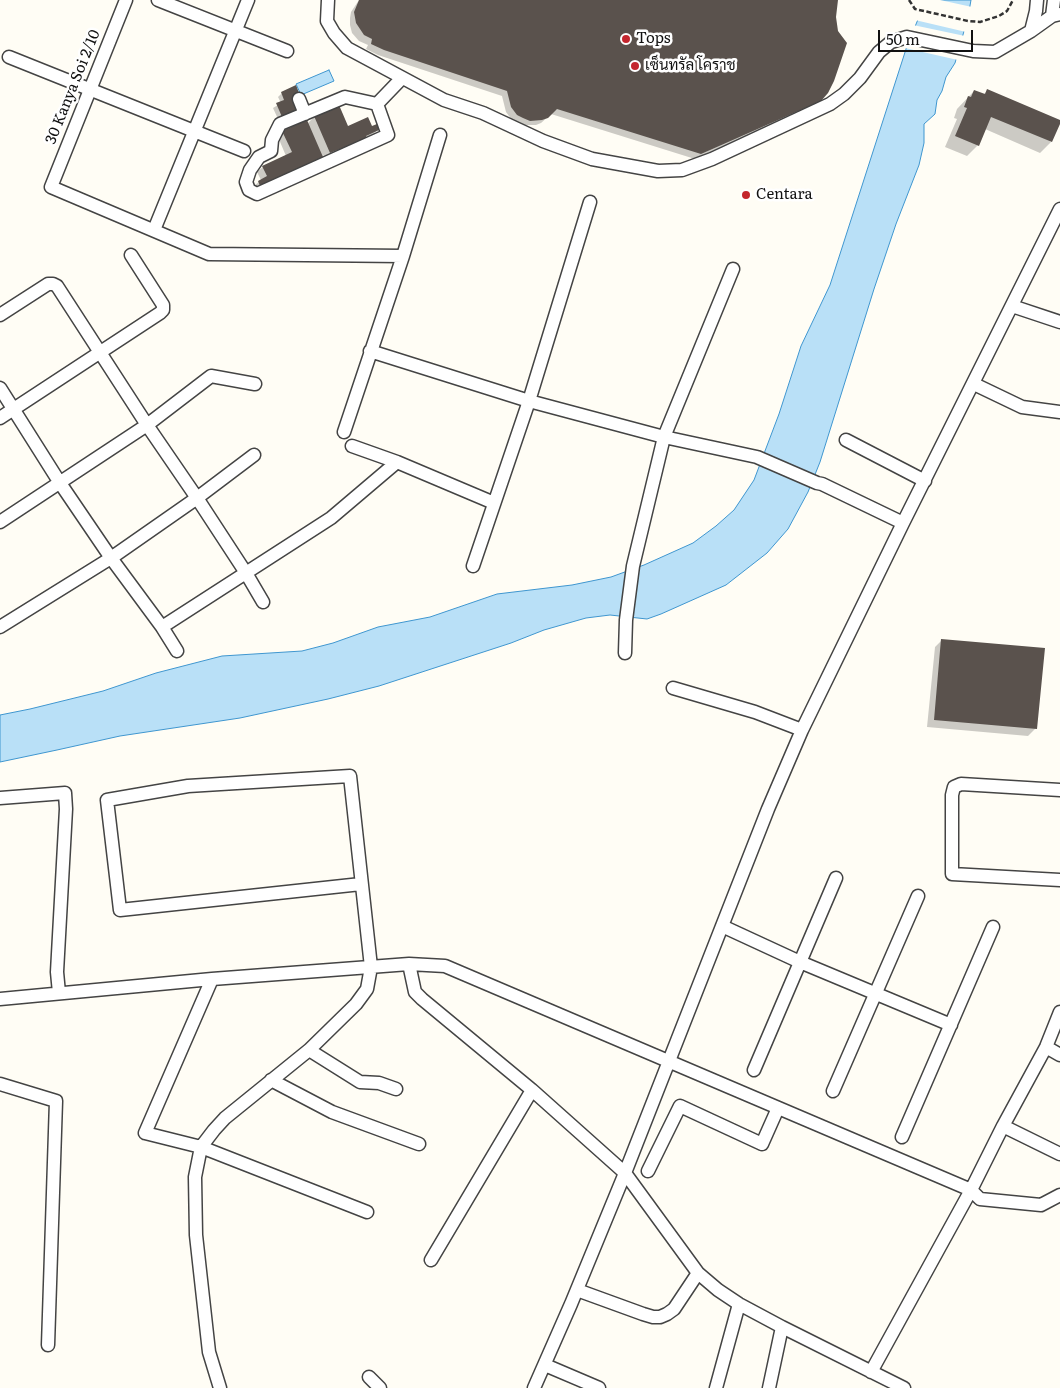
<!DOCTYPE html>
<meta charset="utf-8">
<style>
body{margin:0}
#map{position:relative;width:1060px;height:1388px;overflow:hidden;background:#fffdf5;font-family:Literata,serif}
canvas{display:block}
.scale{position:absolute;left:878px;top:30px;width:95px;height:22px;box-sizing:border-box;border:2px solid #111;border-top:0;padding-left:6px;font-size:15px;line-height:18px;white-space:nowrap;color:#111;-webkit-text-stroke:4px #fff;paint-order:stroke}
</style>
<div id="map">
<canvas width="1060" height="1388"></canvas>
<div class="scale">50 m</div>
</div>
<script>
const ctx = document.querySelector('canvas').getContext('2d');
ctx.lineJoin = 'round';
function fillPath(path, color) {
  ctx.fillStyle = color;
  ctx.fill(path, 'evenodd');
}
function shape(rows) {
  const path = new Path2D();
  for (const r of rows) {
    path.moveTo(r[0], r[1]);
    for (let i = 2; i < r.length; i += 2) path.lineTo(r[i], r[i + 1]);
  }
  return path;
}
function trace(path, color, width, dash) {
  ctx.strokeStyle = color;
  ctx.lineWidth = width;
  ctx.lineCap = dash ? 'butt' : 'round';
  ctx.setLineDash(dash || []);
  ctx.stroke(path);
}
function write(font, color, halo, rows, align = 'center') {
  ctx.font = font + ' Literata,Sarabun,serif';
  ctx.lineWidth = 5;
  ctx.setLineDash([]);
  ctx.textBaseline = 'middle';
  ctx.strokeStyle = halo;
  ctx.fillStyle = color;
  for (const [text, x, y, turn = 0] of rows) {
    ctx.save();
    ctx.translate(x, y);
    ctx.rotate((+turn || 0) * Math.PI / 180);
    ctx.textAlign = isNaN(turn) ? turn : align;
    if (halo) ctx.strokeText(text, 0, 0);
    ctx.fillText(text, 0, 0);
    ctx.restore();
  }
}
const water = shape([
 [926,0,971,0,968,17,955,63,946,77,942,91,937,100,935,114,924,124,924,143,919,165,896,224,874,289,820,462,808,492,788,529,767,553,726,585,661,614,647,619,610,615,586,618,544,630,511,643,379,686,328,699,240,718,120,736,57,750,0,762,0,715,30,709,103,691,156,673,222,656,302,651,333,643,378,627,430,617,497,594,572,585,611,577,644,565,693,543,716,526,734,510,754,480,779,414,801,346,830,285,907,46,926,0],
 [329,70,334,81,301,95,296,84,329,70]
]);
fillPath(water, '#b9e0f7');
trace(water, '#3f96cf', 1);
fillPath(shape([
 [923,0,940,0,972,7,966,32,915,20],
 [913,25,965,36,958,60,905,48]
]), '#fffdf5');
fillPath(shape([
 [359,0,837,0,820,100,814,106,695,159,551,114,541,123,536,125,524,125,512,120,506,112,502,96,378,55,366,49,368,45,359,41,352,33,350,25,350,18,351,12],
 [974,91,983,95,987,91,1051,142,1040,153,985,129,978,145,967,156,945,147,957,119,954,118,957,109],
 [282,93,297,108,294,112,278,119,273,108,281,103,278,97],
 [338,107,347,128,372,128,378,130,372,135,325,158,324,155,317,163,255,191,253,187,261,180,257,172,263,167,286,156,278,137,283,132,307,124,314,117],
 [942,640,1036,728,1028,736,927,727,935,647]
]), '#0003');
fillPath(shape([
 [359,0,838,0,836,17,838,31,847,43,834,81,828,93,821,101,701,154,557,109,548,118,542,120,530,121,523,118,517,115,511,107,507,91,384,50,371,44,372,39,364,35,356,23,354,12],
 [296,85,301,98,299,109,282,117,276,103,284,100,281,92],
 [987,89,1060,120,1060,124,1052,142,991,117,979,146,955,136,967,108,964,107,968,96,971,97,974,90,985,94],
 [339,105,348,126,368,117,372,126,377,124,379,130,366,136,367,139,346,150,345,147,330,153,314,116],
 [307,120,323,157,260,186,258,181,267,176,262,166,292,152,282,131],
 [941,639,1045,648,1037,729,934,720]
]), '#5a524d');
const minor = shape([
 [126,0,51,187,209,254,403,256],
 [158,0,287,51],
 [328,0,327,21,334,33,347,48,444,100,483,113,543,141,592,159,658,171,682,170,712,159,830,104,844,94,860,78,879,52,891,42,907,37,973,51,995,52,1031,31,1052,16,1060,14],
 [1052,16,1054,0],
 [1031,31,1036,11,1037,0],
 [9,57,244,151],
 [299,99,305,114],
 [377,104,345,97,280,124,272,140,271,151,259,157,250,170,246,182,249,190,257,194,388,135,377,104,402,78],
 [154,230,248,0],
 [1012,306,1060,322],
 [0,315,48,284,53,284,57,286,147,425,197,498,246,573,263,602],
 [370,351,529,401,664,437,757,457,817,483,822,484,903,523],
 [974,384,1022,407,1060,412],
 [0,388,60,483,111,558,162,627,177,651],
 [0,418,160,313,163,310,163,305,131,255],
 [344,432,403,256,440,135],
 [846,440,925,481],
 [352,446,397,462,494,503],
 [0,522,147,425,211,376,255,384],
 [473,566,529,401,590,202],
 [0,627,111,558,197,498,254,455],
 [162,627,331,518,397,462],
 [625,653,626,620,633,566,664,437,733,269],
 [673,688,755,712,802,730],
 [1060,790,961,784,954,787,952,795,952,874,1060,880],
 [0,798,65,793,66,809,57,972,59,993],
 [722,926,800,962,951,1025],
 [409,964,415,992,422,999,532,1090,625,1173,698,1273],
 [212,979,145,1133,201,1147,367,1212],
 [0,999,212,979,409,964,445,966,971,1190,980,1199,1041,1205,1060,1195],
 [1046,1047,1060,1055],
 [309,1050,360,1082,379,1083,396,1089],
 [754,1070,836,878],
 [271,1080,332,1112,419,1144],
 [0,1084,56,1101,48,1345],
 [833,1091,918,896],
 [1003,1126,1060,1154],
 [902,1137,993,927],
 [648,1171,680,1106,762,1144,778,1108],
 [431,1260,532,1090],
 [577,1290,643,1314,653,1317,660,1317,667,1314,674,1309,698,1273,718,1290,739,1304,782,1327,904,1388],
 [545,1365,599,1388],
 [871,1372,971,1190,1003,1126,1046,1047,1060,1012],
 [369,1377,380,1388],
 [220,1388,209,1352,196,1235,195,1177,201,1147,214,1130,225,1118,309,1050,356,1004,367,989,371,967,350,776,188,786,107,800,120,910,361,884],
 [534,1388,571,1304,625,1173,768,809,802,730,903,523,1060,209],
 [716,1388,739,1304],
 [769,1388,782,1327]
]);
trace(minor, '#444', 15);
trace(shape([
 [909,0,915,9,968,21,980,22,999,16,1007,11,1013,0]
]), '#333', 2.5, [5, 2.5]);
trace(minor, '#fff', 12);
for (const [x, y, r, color] of [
 [626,39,5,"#c4262e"],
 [635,66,5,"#c4262e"],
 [746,195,5,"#c4262e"]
]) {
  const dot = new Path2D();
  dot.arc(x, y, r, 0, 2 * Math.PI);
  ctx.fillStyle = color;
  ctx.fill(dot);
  trace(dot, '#fff', 2);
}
write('15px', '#111', '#fff', [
 ["Tops",636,39],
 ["เซ็นทรัล โคราช",645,66],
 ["Centara",756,195]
], 'left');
write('15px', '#111', '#fff', [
 ["30 Kanya Soi 2/10",73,87,-68]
]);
</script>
